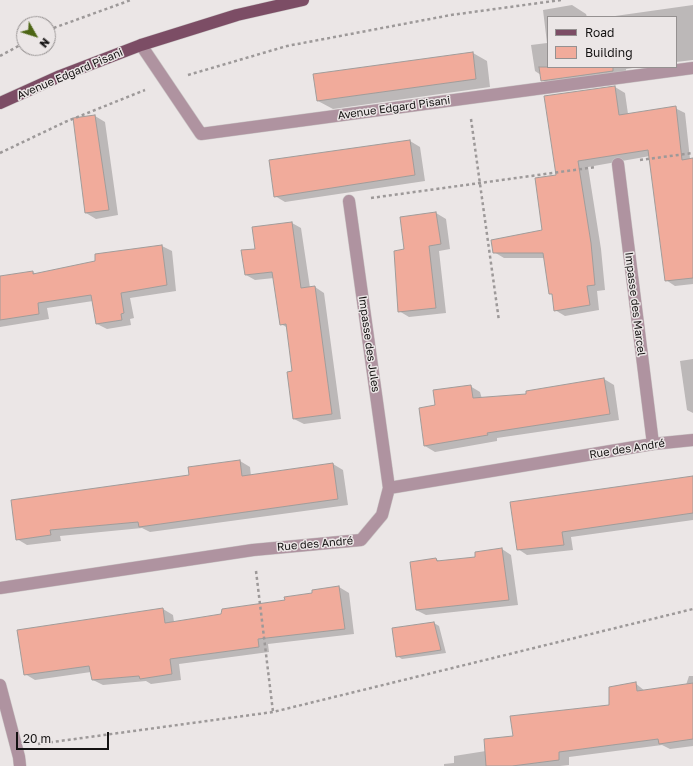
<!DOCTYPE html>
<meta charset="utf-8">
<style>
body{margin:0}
#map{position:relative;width:693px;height:766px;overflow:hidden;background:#ebe6e6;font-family:"Golos Text",sans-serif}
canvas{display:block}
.legend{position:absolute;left:547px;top:16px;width:130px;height:52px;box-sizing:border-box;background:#ebe6e6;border:1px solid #959191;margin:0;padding:5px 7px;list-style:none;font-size:12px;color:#141212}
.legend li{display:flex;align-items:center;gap:8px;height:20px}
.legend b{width:20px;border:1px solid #959191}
.north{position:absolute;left:16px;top:16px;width:40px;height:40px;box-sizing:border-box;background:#ebe6e6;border:1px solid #959191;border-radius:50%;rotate:129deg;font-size:11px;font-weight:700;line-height:16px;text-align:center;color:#141212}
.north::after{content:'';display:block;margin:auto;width:14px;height:18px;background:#4c6514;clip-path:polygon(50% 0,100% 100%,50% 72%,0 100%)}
.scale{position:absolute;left:16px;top:732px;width:93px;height:18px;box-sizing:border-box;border:2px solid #141212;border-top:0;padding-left:5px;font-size:12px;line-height:14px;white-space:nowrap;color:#141212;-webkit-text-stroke:3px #ebe6e6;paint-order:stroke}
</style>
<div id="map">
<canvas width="693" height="766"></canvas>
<ul class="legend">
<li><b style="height:5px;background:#7c4d65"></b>Road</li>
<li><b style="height:11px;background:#f1ab9b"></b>Building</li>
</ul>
<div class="north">N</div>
<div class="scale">20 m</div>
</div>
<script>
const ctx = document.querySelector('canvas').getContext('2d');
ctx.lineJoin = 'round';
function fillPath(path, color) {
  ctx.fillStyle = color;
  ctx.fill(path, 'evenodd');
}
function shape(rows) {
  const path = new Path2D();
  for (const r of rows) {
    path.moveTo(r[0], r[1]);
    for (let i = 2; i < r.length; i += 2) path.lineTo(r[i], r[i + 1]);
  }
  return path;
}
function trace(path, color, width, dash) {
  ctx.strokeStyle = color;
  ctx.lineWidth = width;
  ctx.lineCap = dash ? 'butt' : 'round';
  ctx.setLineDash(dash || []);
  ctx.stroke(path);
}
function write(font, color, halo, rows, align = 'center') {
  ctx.font = font + ' "Golos Text",sans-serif';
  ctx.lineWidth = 3;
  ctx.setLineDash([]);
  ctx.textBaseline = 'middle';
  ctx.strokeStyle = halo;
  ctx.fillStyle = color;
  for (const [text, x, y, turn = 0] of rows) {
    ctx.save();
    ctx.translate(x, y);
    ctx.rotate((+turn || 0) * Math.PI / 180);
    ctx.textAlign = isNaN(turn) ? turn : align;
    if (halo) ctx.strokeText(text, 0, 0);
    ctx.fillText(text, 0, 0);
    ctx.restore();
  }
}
fillPath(shape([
 [572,5,586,14,587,17,548,17,548,67,640,67,626,69,627,79,557,88,542,80,541,75,535,71,531,45,547,43,543,10],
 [693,5,693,60,676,62,676,17,608,17],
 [473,53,487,61,490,87,333,109,318,101],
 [615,87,625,93,628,114,675,108,685,113,690,159,693,159,693,284,675,286,666,280,650,156,588,167,601,249,605,290,597,291,599,310,565,316,555,310,553,295,550,293,544,258,504,258,494,252,543,231,557,176],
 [95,116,105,122,118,215,96,219,86,213],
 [410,141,420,147,425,181,285,202,275,196],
 [436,213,446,219,450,249,439,251,446,313,409,317,399,311,405,250],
 [292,223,301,228,310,288,315,287,324,293,341,419,304,424,294,419,293,372,288,328,281,324,274,278,255,280,246,275,256,250],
 [162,246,172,251,176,291,130,298,134,318,130,319,131,325,107,329,97,324,93,301,47,308,49,319,0,327,0,277,33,272,36,274,96,262,96,255],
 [693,359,693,413,687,410,680,361],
 [604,379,614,385,619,420,497,438,497,441,435,452,425,446,420,409,436,406,470,386,480,392,482,399,527,395],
 [240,461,250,467,251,476,333,464,343,470,348,505,150,532,142,528,60,536,61,541,27,545,17,539,190,475],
 [693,476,693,520,571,537,573,550,527,555,518,549],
 [502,549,511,555,518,605,426,615,416,610,436,559,441,562,476,557],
 [339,587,349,593,354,634,268,644,269,652,179,664,181,680,151,684,146,681,103,685,93,680,91,672,35,680,25,674,163,609,173,615,174,622,222,615],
 [434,623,439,626,446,653,402,659,397,656],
 [689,676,693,676,693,746,670,749,662,745,569,757,569,765,560,766,444,766,444,764,454,763,454,756,486,751,514,737,610,705,635,683,645,691,686,685]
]), '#0003');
const building = shape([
 [473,52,476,79,317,101,313,74,473,52],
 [539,67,613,67,613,71,541,81,539,67],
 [615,86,619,115,676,106,682,160,693,158,693,278,665,281,648,150,578,161,591,243,595,285,587,286,590,305,554,311,552,294,549,294,543,253,493,253,491,240,542,230,535,178,556,175,544,96,615,86],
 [95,115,109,210,85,213,73,118,95,115],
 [410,140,415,175,274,197,269,160,410,140],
 [436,212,441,244,429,246,436,308,398,312,394,251,404,249,400,217,436,212],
 [292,222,301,288,315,286,332,414,293,419,287,372,292,371,286,324,280,325,272,272,245,275,241,250,255,249,252,227,292,222],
 [162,245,167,285,121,293,124,313,121,314,122,320,96,324,91,295,38,303,39,314,0,320,0,276,33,271,33,274,95,261,95,254,162,245],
 [604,378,610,414,487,433,488,435,424,446,419,408,435,405,433,390,471,385,473,398,526,394,526,391,604,378],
 [240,460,242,476,333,463,338,499,139,527,138,522,50,530,51,535,16,540,11,500,189,475,188,467,240,460],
 [693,476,693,513,562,532,564,545,517,550,510,502,693,476],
 [502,548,509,600,416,610,410,562,436,558,437,561,475,557,475,552,502,548],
 [339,586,345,629,258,639,259,647,170,659,172,674,140,679,139,676,92,680,89,666,24,675,17,630,163,608,165,623,221,614,222,609,285,600,284,597,312,593,312,590,339,586],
 [434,622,441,650,396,657,392,628,434,622],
 [636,682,637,691,693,683,693,739,659,744,658,739,559,752,559,760,512,766,486,766,484,739,513,736,510,716,609,705,609,687,636,682]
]);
fillPath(building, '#f1ab9b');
trace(building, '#a19c9a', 1);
const minor = shape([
 [141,45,201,134,693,68],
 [618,164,653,444],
 [349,201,389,488],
 [0,588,253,550,361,540,382,515,389,488,653,444,693,440],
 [0,685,19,757,20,766]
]);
const major = shape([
 [0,103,60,76,141,45,237,15,303,0]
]);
trace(minor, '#c9c4c4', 13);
trace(major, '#c9c4c4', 13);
trace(shape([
 [48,30,131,0],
 [0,56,24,43],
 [188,75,287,46,451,15,561,0],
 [471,119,499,321],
 [0,153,65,122,145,90],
 [640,160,693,153],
 [371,198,596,167],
 [256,571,273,712],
 [38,744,273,712,693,609]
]), '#9d9999', 2.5, [3, 3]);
trace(minor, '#af93a0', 12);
trace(major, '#7c4d65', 12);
write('11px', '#141212', '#ebe6e6', [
 ["Avenue Edgard Pisani",70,74,-23],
 ["Avenue Edgard Pisani",394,108,-8],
 ["Impasse des Marcel",635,304,83],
 ["Impasse des Jules",369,344,82],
 ["Rue des André",627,449,-9],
 ["Rue des André",315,544,-5]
]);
</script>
